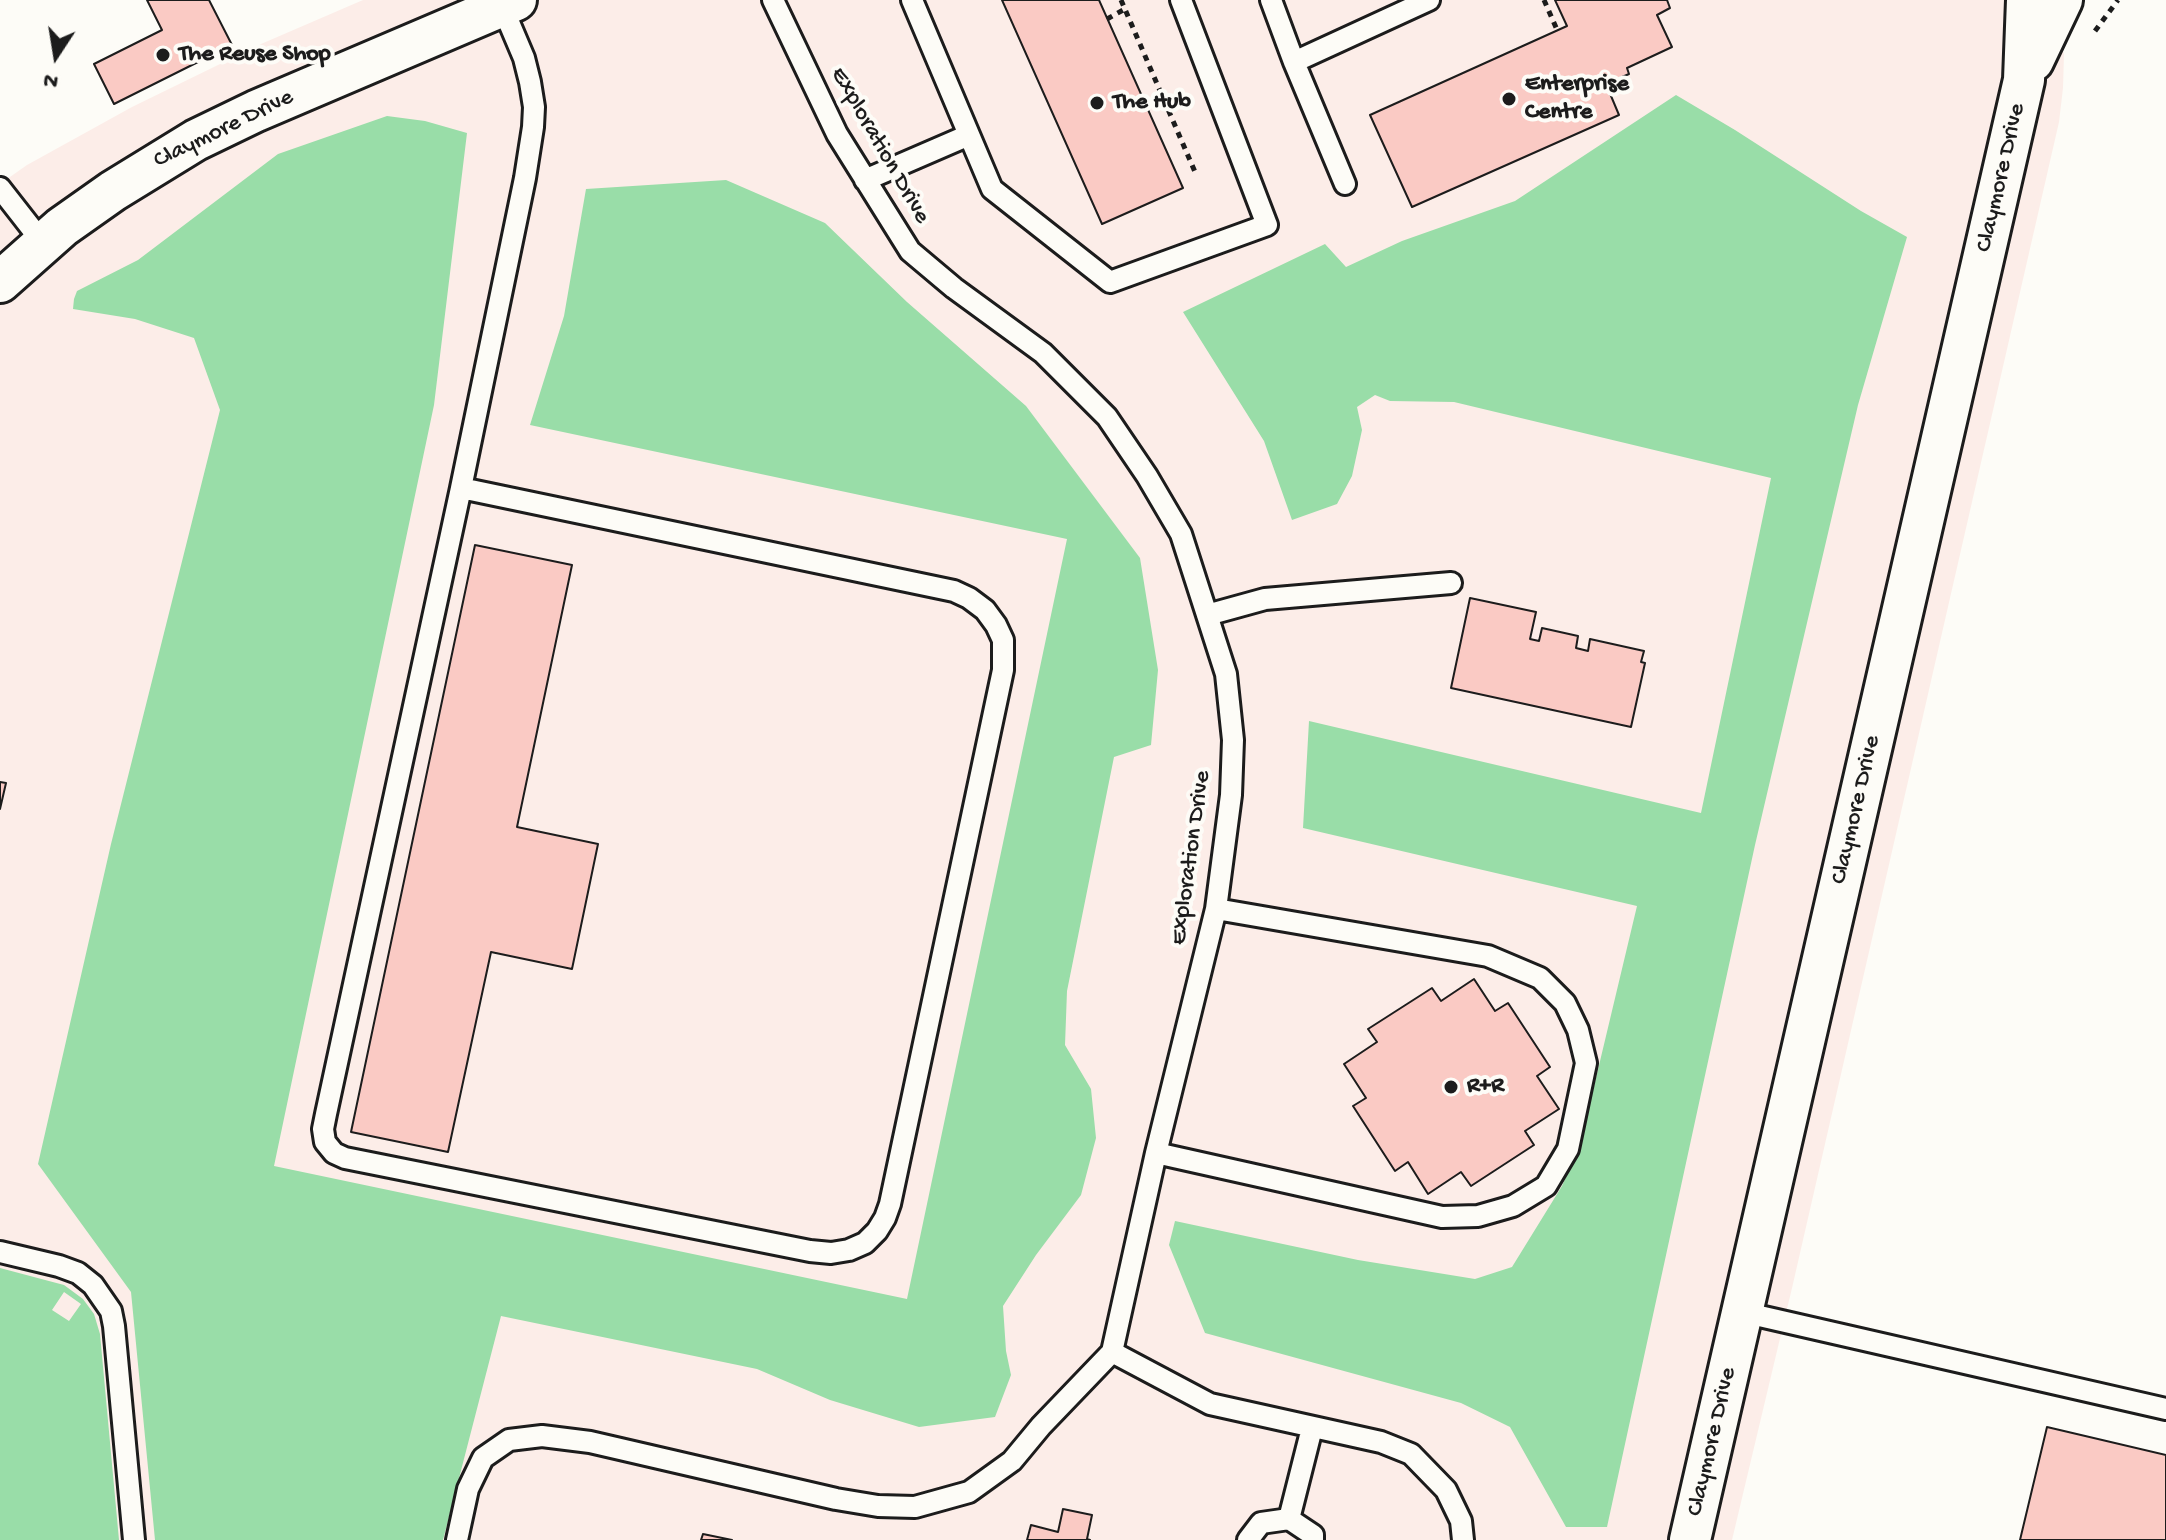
<!DOCTYPE html>
<style>
body{margin:0}
#map{position:relative;width:2166px;height:1540px;overflow:hidden;background:#fdfcf7;font-family:"Gochi Hand",sans-serif}
canvas{display:block}
.north{position:absolute;left:16px;top:16px;width:80px;height:80px;-webkit-text-stroke:6px #fdfcf7;paint-order:stroke;rotate:192deg;font-size:22px;font-weight:700;line-height:32px;text-align:center;color:#1c1c1c}
.north::after{content:'';display:block;margin:auto;width:28px;height:36px;background:#1c1c1c;clip-path:polygon(50% 0,100% 100%,50% 72%,0 100%)}
</style>
<div id="map">
<canvas width="2166" height="1540"></canvas>
<div class="north">N</div>
</div>
<script>
const ctx = document.querySelector('canvas').getContext('2d');
ctx.lineJoin = 'round';
function fillPath(path, color) {
  ctx.fillStyle = color;
  ctx.fill(path, 'evenodd');
}
function shape(rows) {
  const path = new Path2D();
  for (const r of rows) {
    path.moveTo(r[0], r[1]);
    for (let i = 2; i < r.length; i += 2) path.lineTo(r[i], r[i + 1]);
  }
  return path;
}
function trace(path, color, width, dash) {
  ctx.strokeStyle = color;
  ctx.lineWidth = width;
  ctx.lineCap = dash ? 'butt' : 'round';
  ctx.setLineDash(dash || []);
  ctx.stroke(path);
}
function write(font, color, halo, rows, align = 'center') {
  ctx.font = font + ' "Gochi Hand",sans-serif';
  ctx.lineWidth = 8;
  ctx.setLineDash([]);
  ctx.textBaseline = 'middle';
  ctx.strokeStyle = halo;
  ctx.fillStyle = color;
  for (const [text, x, y, turn = 0] of rows) {
    ctx.save();
    ctx.translate(x, y);
    ctx.rotate((+turn || 0) * Math.PI / 180);
    ctx.textAlign = isNaN(turn) ? turn : align;
    if (halo) ctx.strokeText(text, 0, 0);
    ctx.fillText(text, 0, 0);
    ctx.restore();
  }
}
fillPath(shape([
 [363,0,2045,0,2064,54,2063,88,2059,122,1792,1288,1732,1540,0,1540,0,184,27,165,132,107,261,44]
]), '#fcede8');
fillPath(shape([
 [1676,95,1735,130,1861,211,1907,237,1858,405,1755,845,1607,1527,1566,1527,1510,1427,1461,1403,1205,1333,1169,1245,1175,1221,1358,1260,1475,1279,1512,1267,1562,1186,1580,1145,1637,906,1303,828,1309,721,1701,813,1771,478,1454,402,1390,401,1375,395,1357,407,1362,430,1352,476,1337,504,1292,520,1264,441,1183,312,1325,244,1346,267,1402,241,1515,201],
 [387,116,425,121,467,133,434,405,274,1166,907,1299,1067,539,530,425,564,316,586,189,726,180,825,223,907,302,1026,406,1140,558,1158,670,1151,745,1114,757,1067,991,1065,1045,1091,1089,1096,1138,1081,1195,1036,1255,1003,1306,1006,1351,1011,1375,995,1417,919,1427,830,1400,757,1369,501,1316,443,1540,155,1540,131,1292,38,1164,111,844,220,410,194,338,135,319,73,309,74,299,77,291,138,260,278,154],
 [0,1268,64,1285,83,1299,94,1314,100,1334,119,1540,0,1540],
 [64,1292,81,1304,69,1321,52,1310]
]), '#99dda8');
const building = shape([
 [147,0,209,0,232,45,114,104,94,64,162,30,147,0],
 [1002,0,1099,0,1183,188,1102,224,1002,0],
 [1555,0,1667,0,1670,8,1657,15,1672,47,1627,68,1629,74,1606,84,1619,115,1412,207,1370,115,1567,26,1555,0],
 [475,545,572,565,517,827,598,844,572,969,491,952,448,1152,351,1132,475,545],
 [1470,598,1536,612,1530,639,1539,641,1542,628,1578,636,1576,648,1588,651,1590,639,1644,651,1641,662,1645,663,1631,727,1451,688,1470,598],
 [0,782,6,783,0,809,0,782],
 [1474,979,1495,1011,1508,1003,1550,1067,1537,1076,1559,1109,1525,1131,1534,1145,1471,1186,1461,1172,1428,1194,1408,1162,1395,1171,1353,1106,1366,1098,1344,1064,1377,1042,1368,1029,1432,988,1441,1001,1474,979],
 [2047,1427,2166,1455,2166,1540,2020,1540,2047,1427],
 [1063,1509,1092,1515,1087,1539,1090,1540,1027,1540,1031,1525,1058,1532,1063,1509],
 [703,1534,732,1540,701,1540,703,1534]
]);
fillPath(building, '#facac4');
trace(building, '#1c1c1c', 2);
const service = shape([
 [773,0,837,134,910,251,954,288,1043,353,1107,417,1147,476,1181,534,1226,674,1233,740,1231,795,1216,909,1156,1153,1112,1352,1210,1404,1381,1442,1411,1454,1446,1490,1461,1521,1463,1540],
 [912,0,992,189,1110,282,1267,225,1181,0],
 [1271,0,1294,62,1345,184],
 [1294,62,1429,0],
 [865,180,969,135],
 [0,188,43,243],
 [461,488,326,1114,323,1129,325,1142,334,1153,345,1158,810,1251,831,1253,849,1250,865,1243,877,1231,885,1218,890,1204,1003,670,1003,640,996,625,985,610,969,598,954,591,461,488,525,178,533,127,534,107,530,82,524,58,502,6],
 [1207,615,1265,599,1451,583],
 [1156,1153,1442,1217,1478,1216,1513,1206,1546,1186,1568,1149,1586,1063,1578,1030,1565,1003,1540,978,1488,956,1216,909],
 [0,1252,59,1266,78,1273,93,1285,111,1311,114,1326,134,1540],
 [1742,1312,2166,1409],
 [1289,1519,1312,1428],
 [457,1540,468,1489,483,1458,509,1440,542,1436,590,1442,836,1499,878,1506,915,1507,969,1492,1012,1461,1041,1426,1112,1352],
 [1248,1540,1261,1523,1289,1519,1313,1535,1313,1540]
]);
const minor = shape([
 [2033,61,2062,0],
 [0,282,62,227,113,191,196,140,256,111,516,0],
 [1690,1540,2024,80,2027,0]
]);
trace(service, '#1c1c1c', 26);
trace(minor, '#1c1c1c', 46);
trace(shape([
 [1121,0,1195,172],
 [1544,0,1558,32],
 [1107,19,1125,9],
 [2095,31,2118,0]
]), '#1c1c1c', 5, [6, 6]);
trace(service, '#fdfcf7', 20);
trace(minor, '#fdfcf7', 40);
for (const [x, y, r, color] of [
 [163,55,8,"#1c1c1c"],
 [1509,99,8,"#1c1c1c"],
 [1097,103,8,"#1c1c1c"],
 [1451,1087,8,"#1c1c1c"]
]) {
  const dot = new Path2D();
  dot.arc(x, y, r, 0, 2 * Math.PI);
  ctx.fillStyle = color;
  ctx.fill(dot);
  trace(dot, '#fdfcf7', 3);
}
write('bold 24px', '#1c1c1c', '#fdfcf7', [
 ["The Reuse Shop",179,55],
 ["Enterprise",1525,85],
 ["Centre",1525,113],
 ["The Hub",1113,103],
 ["R+R",1467,1087]
], 'left');
write('24px', '#1c1c1c', '#fdfcf7', [
 ["Claymore Drive",224,130,-26],
 ["Exploration Drive",879,146,60],
 ["Claymore Drive",2002,178,-77],
 ["Claymore Drive",1857,810,-77],
 ["Exploration Drive",1192,858,-82],
 ["Claymore Drive",1713,1442,-77]
]);
</script>
